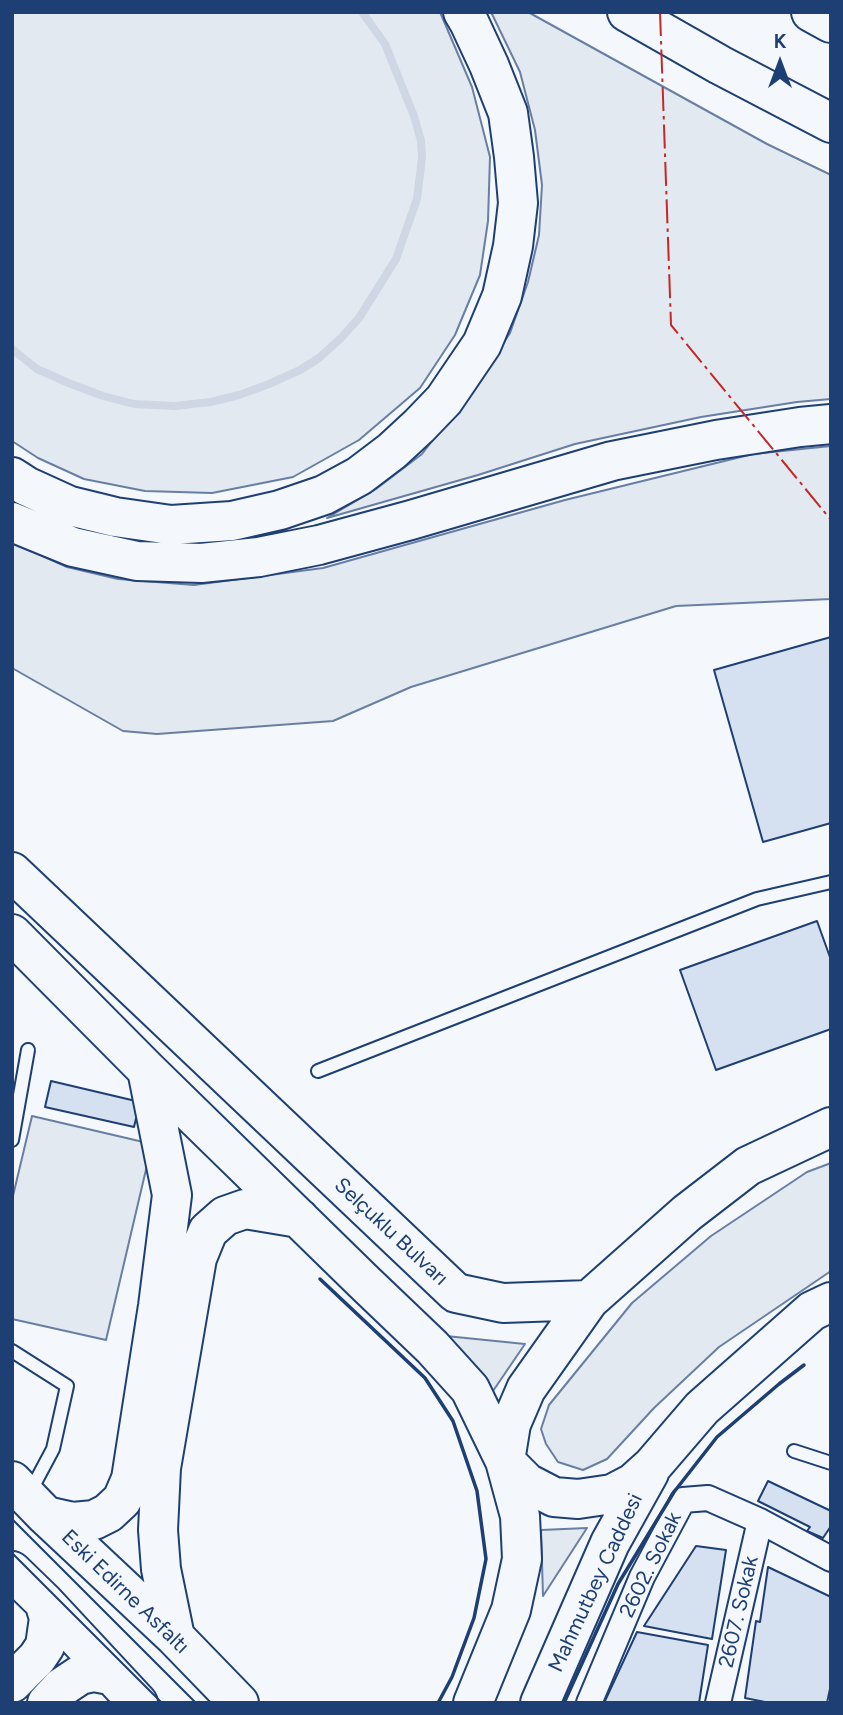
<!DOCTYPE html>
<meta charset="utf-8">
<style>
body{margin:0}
#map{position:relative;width:843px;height:1715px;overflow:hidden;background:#f4f7fb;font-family:Figtree,sans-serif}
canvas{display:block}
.frame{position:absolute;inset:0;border:14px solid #1d3f73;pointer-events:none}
.north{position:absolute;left:745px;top:28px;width:70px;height:70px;-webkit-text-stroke:5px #f4f7fb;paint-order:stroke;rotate:0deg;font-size:19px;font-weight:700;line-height:28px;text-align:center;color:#1d3f73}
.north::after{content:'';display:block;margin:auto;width:24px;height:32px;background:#1d3f73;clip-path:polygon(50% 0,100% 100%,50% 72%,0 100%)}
</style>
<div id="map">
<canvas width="843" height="1715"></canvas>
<div class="frame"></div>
<div class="north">K</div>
</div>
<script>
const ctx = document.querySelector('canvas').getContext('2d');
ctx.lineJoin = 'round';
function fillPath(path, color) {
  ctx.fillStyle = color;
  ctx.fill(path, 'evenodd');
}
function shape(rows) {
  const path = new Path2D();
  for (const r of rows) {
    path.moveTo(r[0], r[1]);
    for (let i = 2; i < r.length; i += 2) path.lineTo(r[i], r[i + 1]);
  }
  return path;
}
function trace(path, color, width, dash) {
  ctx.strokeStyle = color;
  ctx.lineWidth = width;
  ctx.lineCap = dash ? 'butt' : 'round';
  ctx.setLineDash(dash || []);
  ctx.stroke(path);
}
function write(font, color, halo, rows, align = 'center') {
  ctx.font = font + ' Figtree,sans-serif';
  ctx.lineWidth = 5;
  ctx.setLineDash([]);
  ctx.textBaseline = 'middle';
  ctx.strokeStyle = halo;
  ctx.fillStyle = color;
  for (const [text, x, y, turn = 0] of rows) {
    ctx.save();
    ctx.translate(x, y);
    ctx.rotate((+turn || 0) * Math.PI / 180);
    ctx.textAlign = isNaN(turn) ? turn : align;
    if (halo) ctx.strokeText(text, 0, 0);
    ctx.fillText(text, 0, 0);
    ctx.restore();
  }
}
const green = shape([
 [12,12,440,12,472,87,490,157,488,221,480,275,455,335,420,388,359,440,293,477,212,493,145,491,84,479,38,458,12,441,12,12],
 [491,12,528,12,767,144,831,175,831,399,797,402,701,417,575,444,478,475,327,518,376,489,422,454,484,373,510,333,528,282,539,235,542,185,535,130,520,72,491,12],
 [831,446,831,599,676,606,411,687,333,721,157,734,123,731,12,668,12,542,67,567,118,579,194,585,323,568,565,500,753,454,831,446],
 [32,1116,152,1144,106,1340,12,1319,12,1200,32,1116],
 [831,1163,831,1271,719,1347,654,1408,607,1459,583,1470,558,1462,546,1444,541,1429,549,1405,632,1303,711,1236,807,1172,831,1163],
 [446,1336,525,1344,493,1391,446,1336],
 [587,1528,543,1596,541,1530,587,1528]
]);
fillPath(green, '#e3e9f0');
trace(green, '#687fa3', 2);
trace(shape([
 [12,349,37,369,71,384,103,396,134,404,175,406,211,402,239,395,269,384,300,370,319,358,341,338,359,318,396,259,417,199,422,158,421,141,414,116,385,44,362,12]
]), '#cfd7e4', 8);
const building = shape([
 [831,637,831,823,763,842,714,670,831,637],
 [817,921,831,960,831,1029,716,1070,680,970,817,921],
 [51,1081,140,1102,134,1127,45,1107,51,1081],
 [768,1481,831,1511,831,1526,823,1538,807,1531,810,1527,758,1501,768,1481],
 [696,1546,726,1550,712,1639,644,1626,696,1546],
 [768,1567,831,1597,831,1684,827,1703,770,1703,745,1698,756,1621,760,1622,768,1567],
 [637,1632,708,1645,699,1703,604,1703,637,1632]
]);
fillPath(building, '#d5e0f0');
trace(building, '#1d3f73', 2);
const service = shape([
 [318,1071,757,899,831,882],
 [12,1140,28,1050],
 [12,1351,67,1386,53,1449,29,1494],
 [794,1451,831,1463]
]);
const minor = shape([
 [589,1703,642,1577,683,1500,708,1498,760,1521,831,1559],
 [718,1703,760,1521]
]);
const primary = shape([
 [12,872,456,1293,503,1303,589,1300],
 [12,934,147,1070,364,1282,432,1347,470,1389,505,1461,520,1516,522,1559,511,1610,473,1703],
 [505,1461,511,1424,526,1389,589,1300,687,1213,748,1166,831,1127],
 [505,1461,527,1483,554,1497,578,1499,612,1494,633,1483,653,1465,702,1408,812,1311,831,1302],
 [12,1481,46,1516,175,1637,239,1703],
 [46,1516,73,1522,94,1520,108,1513,122,1500,131,1479,158,1306,172,1195,147,1070],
 [12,1571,44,1602,138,1703],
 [175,1637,161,1569,158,1530,161,1468,197,1258,208,1231,225,1216,245,1209,299,1218],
 [12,1683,37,1658,45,1646,49,1618,44,1602],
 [47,1703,62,1687,80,1675,94,1672,110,1675],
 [540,1703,610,1543,649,1473]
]);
const motorway = shape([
 [627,12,720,65,831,123],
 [811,12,831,23],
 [12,477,26,486,70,506,115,517,171,525,232,521,280,510,324,495,359,476,392,451,419,426,444,400,482,344,502,296,513,246,518,203,514,157,508,113,489,65,469,22,463,12],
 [12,522,73,547,137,561,201,563,259,557,319,545,411,520,612,461,716,440,800,427,831,424]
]);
trace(service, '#1d3f73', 16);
trace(minor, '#1d3f73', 28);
trace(primary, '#1d3f73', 42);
trace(motorway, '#1d3f73', 42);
trace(service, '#f4f7fb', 12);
trace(minor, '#f4f7fb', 24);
trace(primary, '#f4f7fb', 38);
trace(motorway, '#f4f7fb', 38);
trace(shape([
 [12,1519,196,1703],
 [12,1553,162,1703]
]), '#1d3f73', 2);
trace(shape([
 [320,1279,425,1378,453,1421,477,1491,486,1559,474,1618,452,1677,438,1703],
 [564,1703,618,1584,674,1492,717,1437,779,1384,804,1365]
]), '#1d3f73', 3.5);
trace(shape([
 [660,12,671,325,831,520]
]), '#c62828', 2, [24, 5, 3.5, 5]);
write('21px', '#1d3f73', '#f4f7fb', [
 ["Selçuklu Bulvarı",391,1232,43],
 ["2602. Sokak",651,1565,-64],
 ["Mahmutbey Caddesi",596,1583,-65],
 ["Eski Edirne Asfaltı",125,1592,44],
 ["2607. Sokak",739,1612,-77]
]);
</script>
